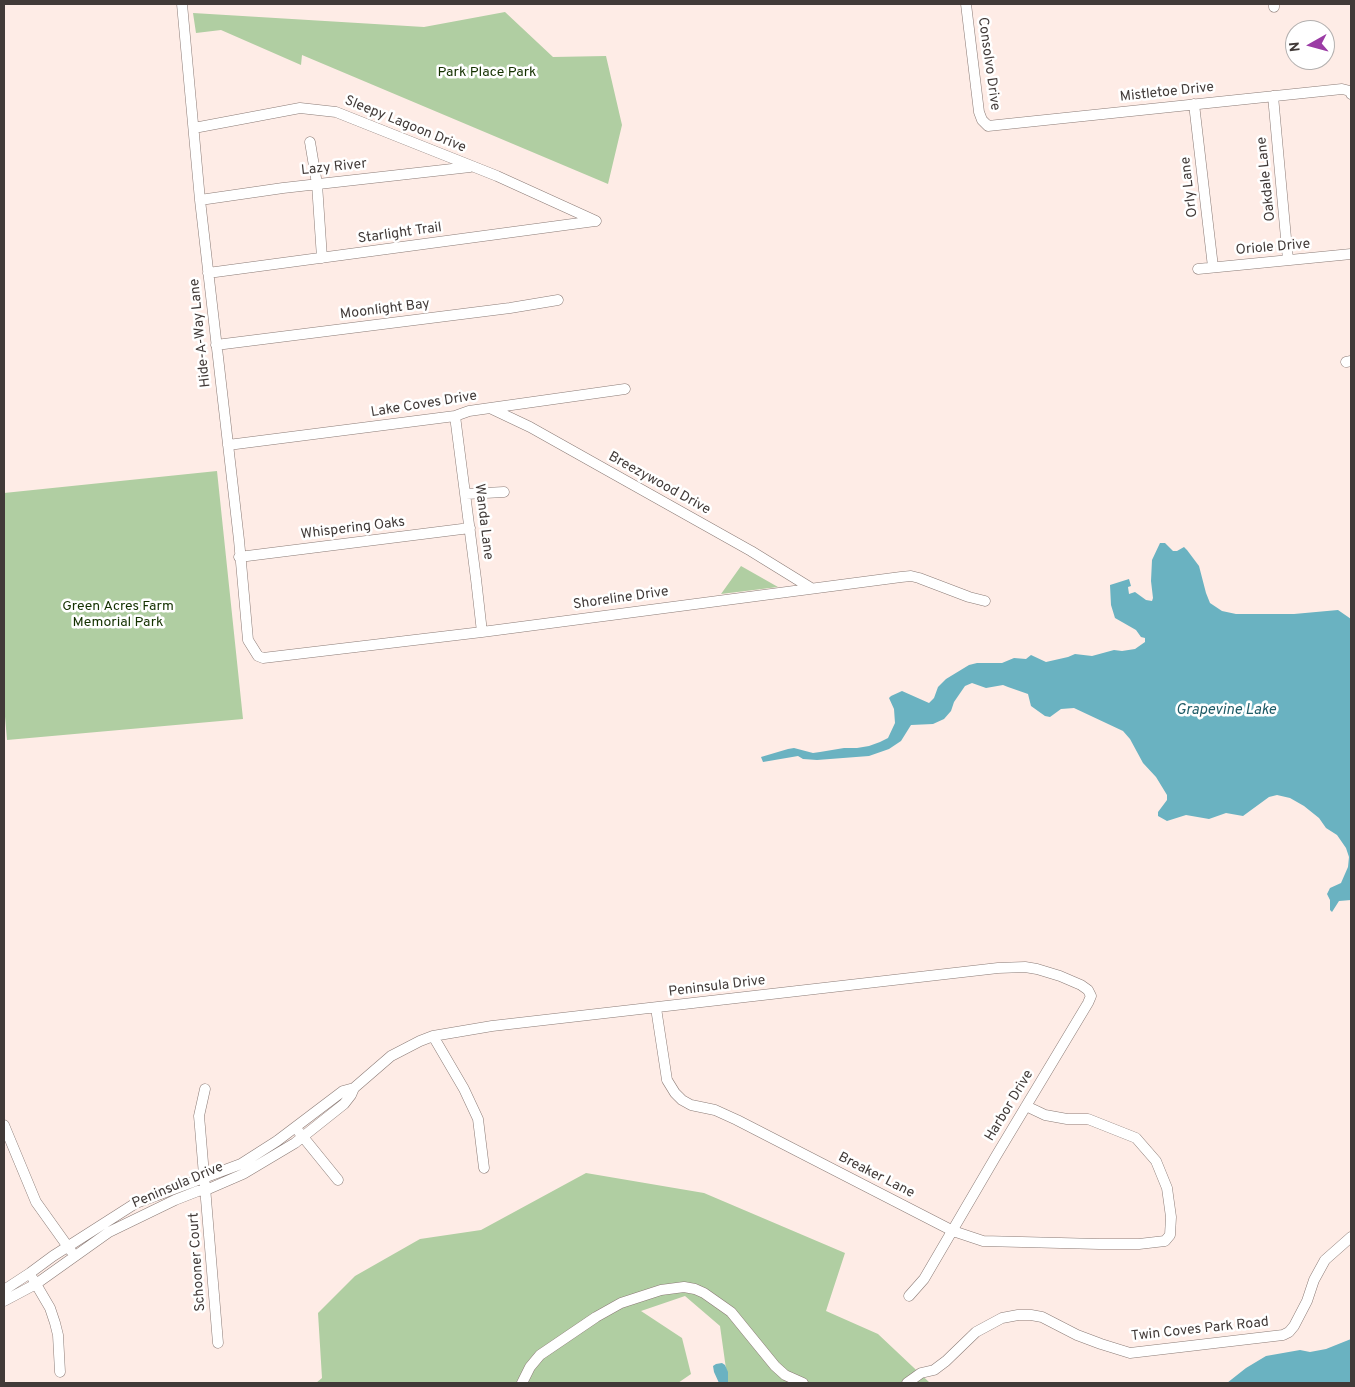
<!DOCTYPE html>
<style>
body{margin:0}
#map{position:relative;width:1355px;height:1387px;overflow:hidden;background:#feece6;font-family:Overpass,sans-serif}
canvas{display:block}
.frame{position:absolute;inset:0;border:5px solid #413a38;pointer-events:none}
.north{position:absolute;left:1285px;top:20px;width:50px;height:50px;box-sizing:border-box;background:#fff;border:1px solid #b3b0af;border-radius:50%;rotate:263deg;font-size:14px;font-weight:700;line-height:20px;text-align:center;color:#413a38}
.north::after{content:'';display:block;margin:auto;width:18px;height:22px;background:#9b3ca5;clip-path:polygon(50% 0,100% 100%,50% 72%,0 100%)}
</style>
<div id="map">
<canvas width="1355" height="1387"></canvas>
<div class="frame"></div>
<div class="north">N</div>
</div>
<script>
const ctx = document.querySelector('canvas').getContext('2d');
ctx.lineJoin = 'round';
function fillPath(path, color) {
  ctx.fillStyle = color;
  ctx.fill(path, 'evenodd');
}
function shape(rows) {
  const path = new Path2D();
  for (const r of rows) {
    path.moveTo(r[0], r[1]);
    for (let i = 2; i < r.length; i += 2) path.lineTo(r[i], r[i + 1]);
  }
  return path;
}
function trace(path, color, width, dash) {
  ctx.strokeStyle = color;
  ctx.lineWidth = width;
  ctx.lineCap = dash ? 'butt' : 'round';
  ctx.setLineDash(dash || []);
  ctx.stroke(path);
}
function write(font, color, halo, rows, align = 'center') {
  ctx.font = font + ' Overpass,sans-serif';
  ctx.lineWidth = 5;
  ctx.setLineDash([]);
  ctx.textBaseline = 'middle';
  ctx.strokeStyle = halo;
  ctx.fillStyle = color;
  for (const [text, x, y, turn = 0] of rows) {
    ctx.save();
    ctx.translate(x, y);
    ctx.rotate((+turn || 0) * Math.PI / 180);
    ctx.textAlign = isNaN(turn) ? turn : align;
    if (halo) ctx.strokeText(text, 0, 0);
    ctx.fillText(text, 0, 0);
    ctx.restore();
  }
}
fillPath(shape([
 [505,12,553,57,606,56,622,125,608,184,302,55,301,65,221,30,196,33,193,13,424,27],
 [217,471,243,719,7,740,4,705,4,493],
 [741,566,778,587,721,594],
 [586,1173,704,1193,845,1253,826,1311,878,1334,930,1383,728,1383,720,1326,685,1296,641,1311,682,1338,691,1374,678,1383,316,1383,322,1378,318,1313,355,1276,420,1239,481,1230]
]), '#b0cea2');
fillPath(shape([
 [1160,543,1165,543,1173,551,1177,551,1184,547,1187,550,1199,566,1206,593,1210,603,1222,611,1236,614,1294,614,1338,610,1351,619,1351,900,1339,901,1332,912,1330,910,1330,900,1327,894,1330,888,1341,883,1348,867,1349,857,1346,848,1337,835,1326,828,1319,818,1304,806,1290,798,1277,795,1269,797,1243,816,1226,813,1209,819,1186,815,1167,821,1158,816,1158,812,1167,800,1167,795,1156,777,1143,763,1130,739,1123,731,1074,708,1061,709,1050,717,1045,716,1031,706,1028,694,1008,687,1003,685,986,688,972,683,965,686,954,702,951,711,944,719,933,724,911,725,901,741,889,749,869,756,817,760,803,759,798,756,763,762,761,757,788,749,794,748,813,753,820,752,844,748,857,748,869,746,880,742,888,738,895,723,894,709,889,698,891,696,902,691,929,703,934,698,938,687,946,679,969,665,977,663,1002,663,1014,658,1026,659,1031,655,1046,662,1068,657,1075,654,1092,656,1114,650,1122,651,1135,649,1145,642,1145,638,1141,637,1136,630,1115,618,1111,605,1110,585,1129,579,1131,586,1128,587,1129,594,1135,592,1146,600,1152,601,1153,598,1151,581,1152,560],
 [1351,1339,1351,1383,1227,1383,1246,1368,1266,1356,1300,1350,1310,1352,1326,1349],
 [722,1363,725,1365,728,1372,728,1383,719,1383,714,1372,713,1366,716,1364]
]), '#6ab2c1');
const minor = shape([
 [182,4,200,200,239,540,248,640,258,656,263,658,482,632,901,577,911,576,919,578,969,597,985,601],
 [966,4,979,112,982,120,988,126,1342,89,1350,91,1351,94],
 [1274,4,1274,7],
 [1273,96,1288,260],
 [1194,104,1213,267],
 [194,128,300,108,336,112,497,176,596,221],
 [310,142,317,184,322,258],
 [200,200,283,188,470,167],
 [1198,269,1351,254],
 [208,273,595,221],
 [216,345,510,308,558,300],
 [1346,362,1351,361],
 [492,409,530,427,751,551,811,588],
 [455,416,476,579,482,632],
 [228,445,455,416,469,411,625,389],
 [466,494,504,492],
 [239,557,470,528],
 [656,1008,667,1080,675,1093,682,1100,691,1105,715,1110,737,1120,953,1231,983,1241,1099,1244,1139,1244,1165,1241,1170,1235,1171,1217,1167,1188,1156,1161,1136,1138,1088,1119,1067,1119,1045,1115,1026,1106],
 [433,1036,464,1089,478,1119,484,1168],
 [205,1089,199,1116,200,1127,218,1343],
 [4,1125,36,1202,71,1251],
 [299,1132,338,1180],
 [33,1279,50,1308,55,1323,58,1335,60,1372],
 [4,1290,30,1273,53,1256,136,1203,241,1164,277,1141,343,1091,354,1088,391,1056,420,1041,433,1036,492,1026,998,968,1025,967,1037,969,1060,976,1081,985,1088,990,1091,996,1088,1003,996,1156,924,1279,909,1296],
 [4,1301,36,1284,109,1232,175,1200,198,1191,206,1190,243,1174,295,1143,344,1104,351,1095,354,1088],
 [522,1383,530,1367,540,1355,596,1317,621,1303,661,1290,684,1287,695,1289,704,1293,731,1312,775,1366,785,1375,803,1383],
 [907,1383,921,1373,934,1370,946,1361,976,1332,1002,1318,1018,1315,1031,1315,1042,1317,1077,1335,1101,1344,1130,1353,1283,1335,1289,1332,1294,1326,1307,1301,1314,1280,1325,1260,1351,1237]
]);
trace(minor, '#8b7b76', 11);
trace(minor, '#fff', 10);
write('14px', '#413a38', '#fff', [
 ["Consolvo Drive",988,64,82],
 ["Mistletoe Drive",1167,93,-6],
 ["Sleepy Lagoon Drive",405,125,22],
 ["Lazy River",334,168,-6],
 ["Oakdale Lane",1267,179,-96],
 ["Orly Lane",1190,187,-97],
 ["Starlight Trail",400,234,-8],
 ["Oriole Drive",1273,248,-5],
 ["Moonlight Bay",385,310,-7],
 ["Hide-A-Way Lane",201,333,-96],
 ["Lake Coves Drive",424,405,-9],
 ["Breezywood Drive",659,484,29],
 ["Wanda Lane",483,522,83],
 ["Whispering Oaks",353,529,-7],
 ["Shoreline Drive",621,599,-8],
 ["Peninsula Drive",717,987,-7],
 ["Harbor Drive",1010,1106,-59],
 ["Breaker Lane",876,1176,27],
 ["Peninsula Drive",178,1186,-23],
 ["Schooner Court",198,1262,-94],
 ["Twin Coves Park Road",1200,1330,-6]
]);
write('14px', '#143100', '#fff', [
 ["Park Place Park",487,73],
 ["Green Acres Farm",118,607],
 ["Memorial Park",118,623]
]);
write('italic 15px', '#1f5c67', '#fff', [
 ["Grapevine Lake",1226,711]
]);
</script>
